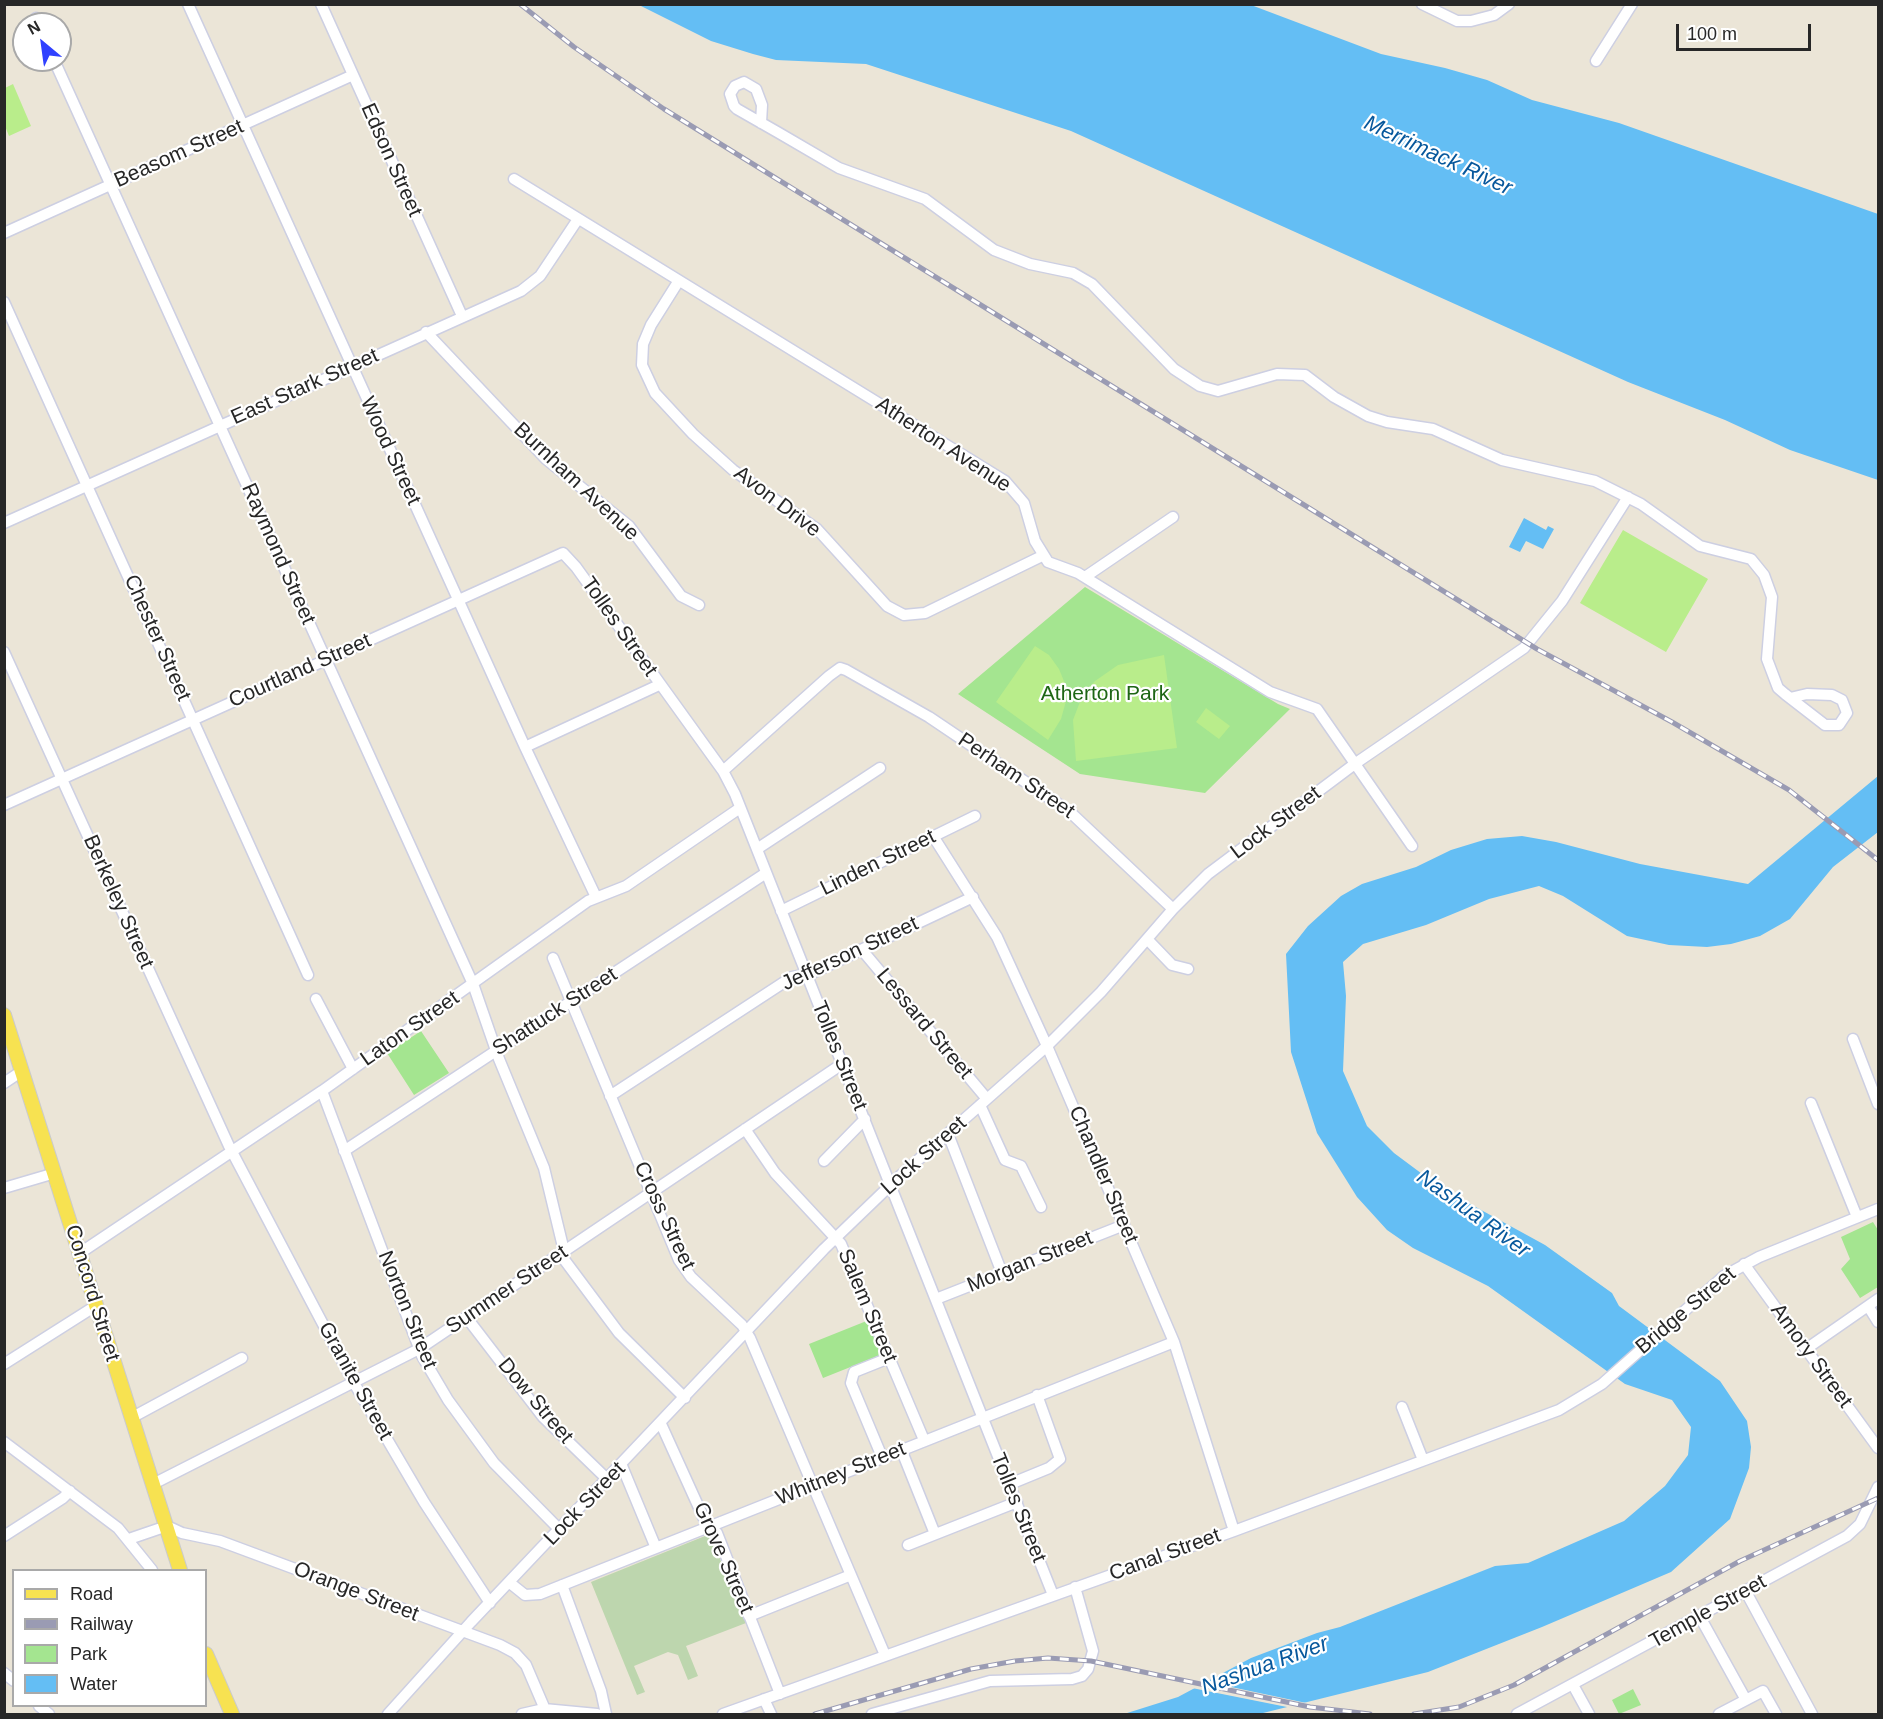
<!DOCTYPE html>
<style>
body{margin:0}
#map{position:relative;width:1883px;height:1719px;overflow:hidden;background:#ebe5d7;font-family:Arial,sans-serif}
canvas{display:block}
.frame{position:absolute;inset:0;border:6px solid #272727;pointer-events:none}
.legend{position:absolute;left:12px;top:1569px;width:195px;height:138px;box-sizing:border-box;background:#fff;border:2px solid #a9a9a9;margin:0;padding:8px 10px;list-style:none;font-size:18px;color:#272727}
.legend li{display:flex;align-items:center;gap:12px;height:30px}
.legend b{width:30px;border:2px solid #a9a9a9}
.north{position:absolute;left:12px;top:12px;width:60px;height:60px;box-sizing:border-box;background:#fff;border:2px solid #a9a9a9;border-radius:50%;rotate:331deg;font-size:16px;font-weight:700;line-height:24px;text-align:center;color:#272727}
.north::after{content:'';display:block;margin:auto;width:21px;height:27px;background:#3041ff;clip-path:polygon(50% 0,100% 100%,50% 72%,0 100%)}
.scale{position:absolute;left:1676px;top:24px;width:135px;height:27px;box-sizing:border-box;border:3px solid #272727;border-top:0;padding-left:8px;font-size:18px;line-height:21px;white-space:nowrap;color:#272727;-webkit-text-stroke:4px #fff;paint-order:stroke}
</style>
<div id="map">
<canvas width="1883" height="1719"></canvas>
<div class="frame"></div>
<ul class="legend">
<li><b style="height:8px;background:#f7e251"></b>Road</li>
<li><b style="height:8px;background:#9a9bb3"></b>Railway</li>
<li><b style="height:16px;background:#a4e590"></b>Park</li>
<li><b style="height:16px;background:#64bef4"></b>Water</li>
</ul>
<div class="north">N</div>
<div class="scale">100 m</div>
</div>
<script>
const ctx = document.querySelector('canvas').getContext('2d');
ctx.lineJoin = 'round';
function fillPath(path, color) {
  ctx.fillStyle = color;
  ctx.fill(path, 'evenodd');
}
function shape(rows) {
  const path = new Path2D();
  for (const r of rows) {
    path.moveTo(r[0], r[1]);
    for (let i = 2; i < r.length; i += 2) path.lineTo(r[i], r[i + 1]);
  }
  return path;
}
function trace(path, color, width, dash) {
  ctx.strokeStyle = color;
  ctx.lineWidth = width;
  ctx.lineCap = dash ? 'butt' : 'round';
  ctx.setLineDash(dash || []);
  ctx.stroke(path);
}
function write(font, color, halo, rows, align = 'center') {
  ctx.font = font + ' Arial,sans-serif';
  ctx.lineWidth = 4.5;
  ctx.setLineDash([]);
  ctx.textBaseline = 'middle';
  ctx.strokeStyle = halo;
  ctx.fillStyle = color;
  for (const [text, x, y, turn = 0] of rows) {
    ctx.save();
    ctx.translate(x, y);
    ctx.rotate((+turn || 0) * Math.PI / 180);
    ctx.textAlign = isNaN(turn) ? turn : align;
    if (halo) ctx.strokeText(text, 0, 0);
    ctx.fillText(text, 0, 0);
    ctx.restore();
  }
}
fillPath(shape([
 [1085,587,1278,704,1290,709,1205,793,1080,774,958,694],
 [421,1031,449,1073,414,1095,387,1053],
 [1873,1222,1878,1230,1878,1287,1860,1298,1841,1269,1850,1259,1841,1237],
 [869,1320,883,1354,823,1378,809,1344],
 [1633,1689,1641,1705,1619,1714,1612,1700]
]), '#a4e590');
fillPath(shape([
 [710,1534,746,1623,686,1646,698,1676,688,1680,678,1655,668,1652,634,1666,645,1692,637,1695,591,1582]
]), '#bdd6ae');
fillPath(shape([
 [13,84,31,126,9,136,5,126,5,88],
 [1623,530,1708,579,1666,652,1580,603],
 [1035,646,1049,655,1059,669,1066,686,1066,701,1061,719,1048,740,996,702],
 [1164,655,1177,748,1076,761,1073,720,1083,694,1095,681,1118,665],
 [1206,708,1230,726,1219,739,1196,722]
]), '#b9ed8b');
fillPath(shape([
 [639,5,1251,5,1381,54,1445,68,1487,80,1532,100,1619,123,1878,214,1878,480,1790,450,1725,420,1628,382,1071,131,866,64,776,60,753,54,711,41],
 [1524,518,1546,530,1548,526,1554,529,1543,549,1526,541,1520,552,1509,547],
 [1878,776,1878,832,1833,867,1790,919,1760,936,1731,944,1707,947,1669,945,1627,936,1563,896,1539,886,1489,899,1426,925,1363,944,1343,962,1346,996,1343,1071,1367,1126,1394,1153,1441,1188,1545,1245,1612,1293,1619,1306,1720,1381,1747,1421,1751,1447,1749,1468,1730,1519,1671,1572,1542,1627,1428,1672,1259,1714,1124,1714,1178,1697,1251,1658,1317,1633,1340,1627,1495,1566,1528,1563,1624,1521,1665,1486,1688,1455,1691,1427,1672,1400,1625,1384,1488,1286,1413,1248,1387,1230,1357,1197,1317,1133,1291,1052,1286,954,1308,926,1341,896,1362,884,1416,867,1451,850,1487,839,1522,836,1556,842,1640,864,1748,884]
]), '#64bef4');
fillPath(shape([
 [1203,1681,1311,1704,1292,1708,1192,1688]
]), '#ebe5d7');
const minor = shape([
 [188,4,525,747,596,897],
 [321,4,462,316],
 [1422,4,1457,21,1471,21,1494,15,1509,4],
 [36,18,39,24],
 [54,60,473,984,499,1059,544,1168,564,1251],
 [1596,61,1632,4],
 [761,123,762,105,756,89,744,82,735,86,730,94,734,106,737,109,779,133,839,168,925,199,994,250,1030,264,1073,273,1092,284,1174,369,1200,386,1218,391,1277,374,1305,375,1334,397,1368,416,1387,422,1433,429,1502,460,1595,481,1641,504,1700,546,1751,559,1764,575,1772,597,1767,659,1778,688,1785,694,1825,725,1839,725,1847,713,1842,700,1832,695,1807,694,1790,698],
 [514,179,1005,481,1024,503,1035,541,1048,562,1078,573,1270,692,1317,709,1412,846],
 [4,233,353,75],
 [678,282,651,325,643,344,642,365,655,393,693,434,733,470,817,529,887,606,904,615,925,613,1042,556],
 [4,302,308,975],
 [426,332,546,459,629,526,681,596,699,605],
 [4,523,521,291,540,276,578,219],
 [1085,577,1173,517],
 [4,652,229,1146,354,1383,424,1502,490,1603],
 [525,747,659,685],
 [723,771,829,676,840,668,846,670,929,717,1070,812,1173,909],
 [4,805,563,553,576,567,723,771,735,794,1053,1595],
 [933,836,997,937,1047,1046,1174,1342,1234,1531],
 [757,849,880,768],
 [781,911,975,816],
 [1147,939,1172,965,1188,969],
 [862,950,987,1099],
 [553,958,679,1260,691,1277,742,1325,750,1338,885,1655],
 [316,999,353,1069],
 [1853,1039,1878,1104],
 [4,1083,22,1071],
 [322,1091,422,1356,448,1400,494,1463,560,1530],
 [610,1096,792,977,812,973,973,897],
 [1811,1103,1857,1217],
 [980,1105,1005,1160,1021,1166,1041,1207],
 [745,1129,775,1173,841,1244,924,1440],
 [948,1134,1002,1273],
 [344,1151,766,873],
 [824,1161,865,1119],
 [4,1188,55,1173],
 [80,1253,322,1091,588,901,626,886,740,808],
 [560,1254,619,1333,685,1398],
 [1744,1264,1878,1448],
 [936,1299,1124,1225],
 [1868,1306,1878,1322],
 [467,1318,543,1417,608,1480],
 [1806,1349,1878,1299],
 [4,1364,97,1305],
 [1402,1407,1423,1460],
 [131,1418,242,1358],
 [661,1424,705,1521,717,1533,780,1694],
 [4,1442,118,1528,152,1570],
 [901,1449,935,1534],
 [882,1457,851,1383,854,1372,889,1358],
 [622,1466,656,1548],
 [153,1484,419,1349,842,1064],
 [1010,1484,1049,1468,1060,1459,1037,1395],
 [4,1536,63,1498,70,1491],
 [129,1539,167,1526,182,1533,220,1541,500,1645,515,1653,526,1665,547,1714],
 [908,1545,1017,1502],
 [510,1583,525,1595,540,1594,1174,1342],
 [562,1585,601,1691,606,1714],
 [1746,1592,1812,1714],
 [749,1616,851,1575],
 [1700,1617,1746,1700],
 [4,1673,14,1681],
 [1573,1685,1589,1714],
 [764,1699,771,1714],
 [39,1706,49,1714],
 [388,1714,471,1622,824,1249,901,1175,1047,1046,1101,992,1173,909,1208,874,1356,763,1524,648,1562,601,1628,497],
 [522,1714,544,1709,597,1714],
 [723,1714,1234,1531,1559,1410,1602,1384,1724,1276,1759,1257,1878,1209],
 [872,1714,990,1681,1072,1679,1082,1676,1088,1669,1093,1651,1075,1587],
 [1517,1714,1847,1536,1860,1524,1878,1487],
 [1719,1714,1763,1691,1776,1714]
]);
const major = shape([
 [4,1015,180,1570],
 [206,1654,232,1714]
]);
trace(minor, '#cdcfe2', 13);
trace(major, '#cbcbcb', 16);
trace(minor, '#fff', 10);
trace(major, '#f7e251', 14);
const rail = shape([
 [520,4,574,47,664,109,1537,649,1672,722,1789,790,1878,860],
 [815,1714,971,1669,1015,1661,1048,1658,1091,1661,1310,1707,1370,1714],
 [1414,1714,1459,1707,1514,1685,1740,1561,1878,1498]
]);
trace(rail, '#9a9bb3', 5);
trace(rail, '#fff', 3, [9]);
write('21px', '#272727', '#fff', [
 ["Beasom Street",179,154,-24],
 ["Edson Street",391,160,66],
 ["East Stark Street",305,387,-24],
 ["Atherton Avenue",943,445,33],
 ["Wood Street",390,451,65],
 ["Burnham Avenue",576,482,43],
 ["Avon Drive",777,502,37],
 ["Raymond Street",278,554,66],
 ["Tolles Street",619,627,55],
 ["Chester Street",157,638,66],
 ["Courtland Street",300,671,-24],
 ["Perham Street",1016,776,34],
 ["Lock Street",1276,823,-37],
 ["Linden Street",878,863,-26],
 ["Berkeley Street",118,902,66],
 ["Jefferson Street",850,954,-25],
 ["Shattuck Street",555,1012,-33],
 ["Lessard Street",924,1024,50],
 ["Laton Street",410,1029,-35],
 ["Tolles Street",839,1056,68],
 ["Lock Street",924,1156,-42],
 ["Chandler Street",1103,1175,67],
 ["Cross Street",664,1216,65],
 ["Morgan Street",1030,1262,-22],
 ["Summer Street",507,1290,-34],
 ["Concord Street",92,1293,73],
 ["Salem Street",867,1306,67],
 ["Norton Street",407,1310,68],
 ["Bridge Street",1686,1311,-40],
 ["Amory Street",1811,1356,54],
 ["Granite Street",355,1381,61],
 ["Dow Street",535,1401,50],
 ["Whitney Street",841,1474,-22],
 ["Lock Street",585,1504,-46],
 ["Tolles Street",1018,1508,68],
 ["Canal Street",1165,1555,-20],
 ["Grove Street",723,1558,66],
 ["Orange Street",356,1592,21],
 ["Temple Street",1708,1612,-29]
]);
write('21px', '#1e6615', '#fff', [
 ["Atherton Park",1105,694]
]);
write('italic 22px', '#07589c', '#fff', [
 ["Merrimack River",1438,156,25],
 ["Nashua River",1473,1214,36],
 ["Nashua River",1265,1666,-20]
]);
</script>
